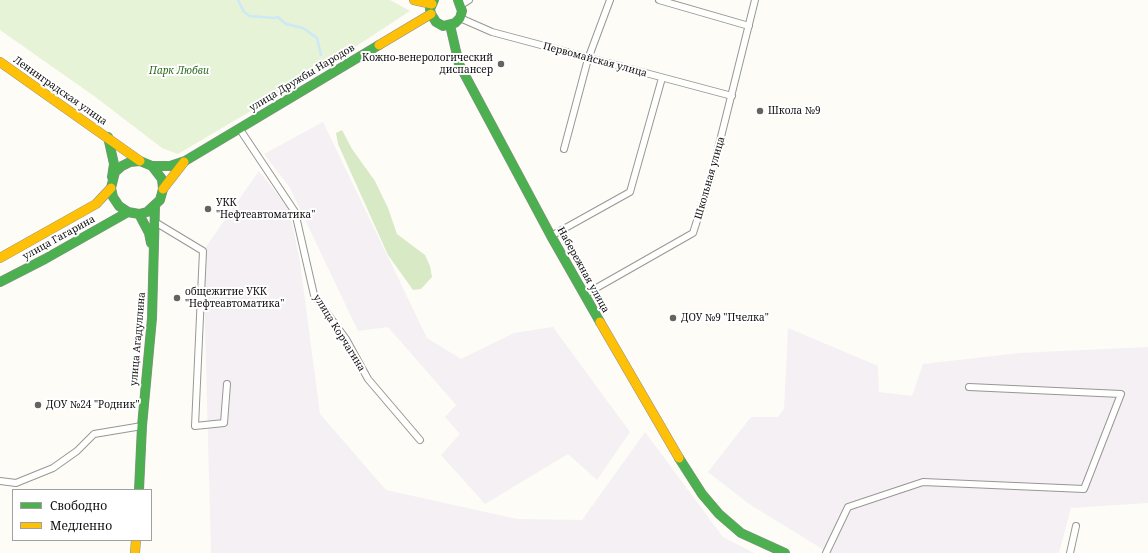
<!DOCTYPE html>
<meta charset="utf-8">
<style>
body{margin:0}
#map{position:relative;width:1148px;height:553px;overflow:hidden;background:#fdfcf7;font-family:"Noto Serif",serif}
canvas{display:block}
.legend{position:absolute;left:12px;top:489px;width:140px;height:52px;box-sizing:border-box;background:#fff;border:1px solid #a0a0a0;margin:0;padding:5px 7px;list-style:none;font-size:12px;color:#111}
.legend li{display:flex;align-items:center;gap:8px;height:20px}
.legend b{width:20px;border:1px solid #a0a0a0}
</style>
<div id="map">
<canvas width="1148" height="553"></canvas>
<ul class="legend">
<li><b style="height:5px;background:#4caf50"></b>Свободно</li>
<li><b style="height:5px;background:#ffc107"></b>Медленно</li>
</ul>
</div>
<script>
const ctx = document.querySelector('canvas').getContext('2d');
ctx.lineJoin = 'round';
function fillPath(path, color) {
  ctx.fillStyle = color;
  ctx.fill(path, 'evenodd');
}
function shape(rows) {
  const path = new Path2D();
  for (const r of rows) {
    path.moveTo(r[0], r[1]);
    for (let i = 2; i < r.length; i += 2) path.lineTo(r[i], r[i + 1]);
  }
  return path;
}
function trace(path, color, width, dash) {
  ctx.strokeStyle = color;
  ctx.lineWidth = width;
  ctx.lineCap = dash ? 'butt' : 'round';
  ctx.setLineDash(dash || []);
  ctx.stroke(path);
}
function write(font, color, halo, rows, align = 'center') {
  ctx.font = font + ' "Noto Serif",serif';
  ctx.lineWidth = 4;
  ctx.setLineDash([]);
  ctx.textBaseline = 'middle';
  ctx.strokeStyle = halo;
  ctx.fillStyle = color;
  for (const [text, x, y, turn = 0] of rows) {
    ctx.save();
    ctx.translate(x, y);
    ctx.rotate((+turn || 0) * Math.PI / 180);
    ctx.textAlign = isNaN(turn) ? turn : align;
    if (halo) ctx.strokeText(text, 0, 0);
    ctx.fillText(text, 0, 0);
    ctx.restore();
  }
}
fillPath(shape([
 [323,122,427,338,461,359,514,333,553,327,630,432,597,480,568,454,485,504,441,455,460,434,445,417,456,405,388,327,358,331,290,188,264,154],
 [259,171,289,209,300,262,320,414,386,490,517,519,582,520,645,432,723,537,754,553,211,553,203,251],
 [788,328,878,366,879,392,912,396,923,364,1019,353,1148,347,1148,503,1071,508,1059,553,829,553,749,504,708,472,751,417,778,417,784,409]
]), '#f5f0f3');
fillPath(shape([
 [0,0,390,0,410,11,320,70,178,154,162,148,94,96,0,30]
]), '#e7f3d7');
fillPath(shape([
 [342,130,352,149,375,181,388,208,397,234,425,255,430,266,432,277,421,289,413,290,388,255,338,144,336,133]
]), '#d8eac5');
trace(shape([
 [238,0,244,12,250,16,274,18,278,17,286,24,303,28,317,38,321,55]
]), '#cde8f7', 2.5);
const street = shape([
 [659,0,749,26],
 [461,5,469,0],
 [460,18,492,32,732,96],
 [239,128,295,212,314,295,346,339,368,379,420,440],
 [564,149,588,59,610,0],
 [155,222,203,251,195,426,224,423,227,384],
 [551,236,630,192,662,78],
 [584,295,693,233,711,177,755,0],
 [0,481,16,483,53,468,77,451,94,434,142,426],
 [826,553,848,507,923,482,1084,489,1121,394,969,387],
 [1070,553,1076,526]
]);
const fast = shape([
 [434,0,430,9,431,14,436,22,443,26,455,23,460,18,462,11,458,0],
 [450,25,459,64,551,236,600,322],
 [108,137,114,164,112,177],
 [152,166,162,179,163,189,160,200,147,212,139,214,128,212,119,206,113,197,111,188,115,172,122,166,130,162,140,161,152,166,170,166,185,161,379,45],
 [139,214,149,233,151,243],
 [0,282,45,259,128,212],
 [679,458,702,494,719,514,741,533,785,553],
 [139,490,142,426,152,318,155,206]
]);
const slow = shape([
 [414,0,432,4],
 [379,45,431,14],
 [0,62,140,161],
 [163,189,184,162],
 [0,258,96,204,111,188],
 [600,322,679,458],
 [135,553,136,540]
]);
trace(street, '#979795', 8);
trace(fast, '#8e8d8b', 10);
trace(slow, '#8e8d8b', 10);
trace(street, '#fffffe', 6);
trace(fast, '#4caf50', 9);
trace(slow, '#ffc107', 9);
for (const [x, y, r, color] of [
 [501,64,4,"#646362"],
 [760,111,4,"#646362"],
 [208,209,4,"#646362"],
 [177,298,4,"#646362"],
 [673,318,4,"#646362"],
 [38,405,4,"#646362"]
]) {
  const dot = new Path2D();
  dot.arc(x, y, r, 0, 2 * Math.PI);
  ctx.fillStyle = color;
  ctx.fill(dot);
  trace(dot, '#fff', 1.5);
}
write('10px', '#111', '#fff', [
 ["Кожно-венерологический",493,58,"right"],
 ["диспансер",493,70,"right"],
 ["Школа №9",768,111],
 ["УКК",216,203],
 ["\"Нефтеавтоматика\"",216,215],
 ["общежитие УКК",185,292],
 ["\"Нефтеавтоматика\"",185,304],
 ["ДОУ №9 \"Пчелка\"",681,318],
 ["ДОУ №24 \"Родник\"",46,405]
], 'left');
write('10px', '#111', '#fff', [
 ["Первомайская улица",595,60,15],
 ["улица Дружбы Народов",302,78,-31],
 ["Ленинградская улица",60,91,35],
 ["Школьная улица",710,178,-74],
 ["улица Гагарина",59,238,-29],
 ["Набережная улица",583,270,61],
 ["улица Корчагина",339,333,58],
 ["улица Агадуллина",138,339,-85]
]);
write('italic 10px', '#2f6b1f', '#fff', [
 ["Парк Любви",179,71]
]);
</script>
